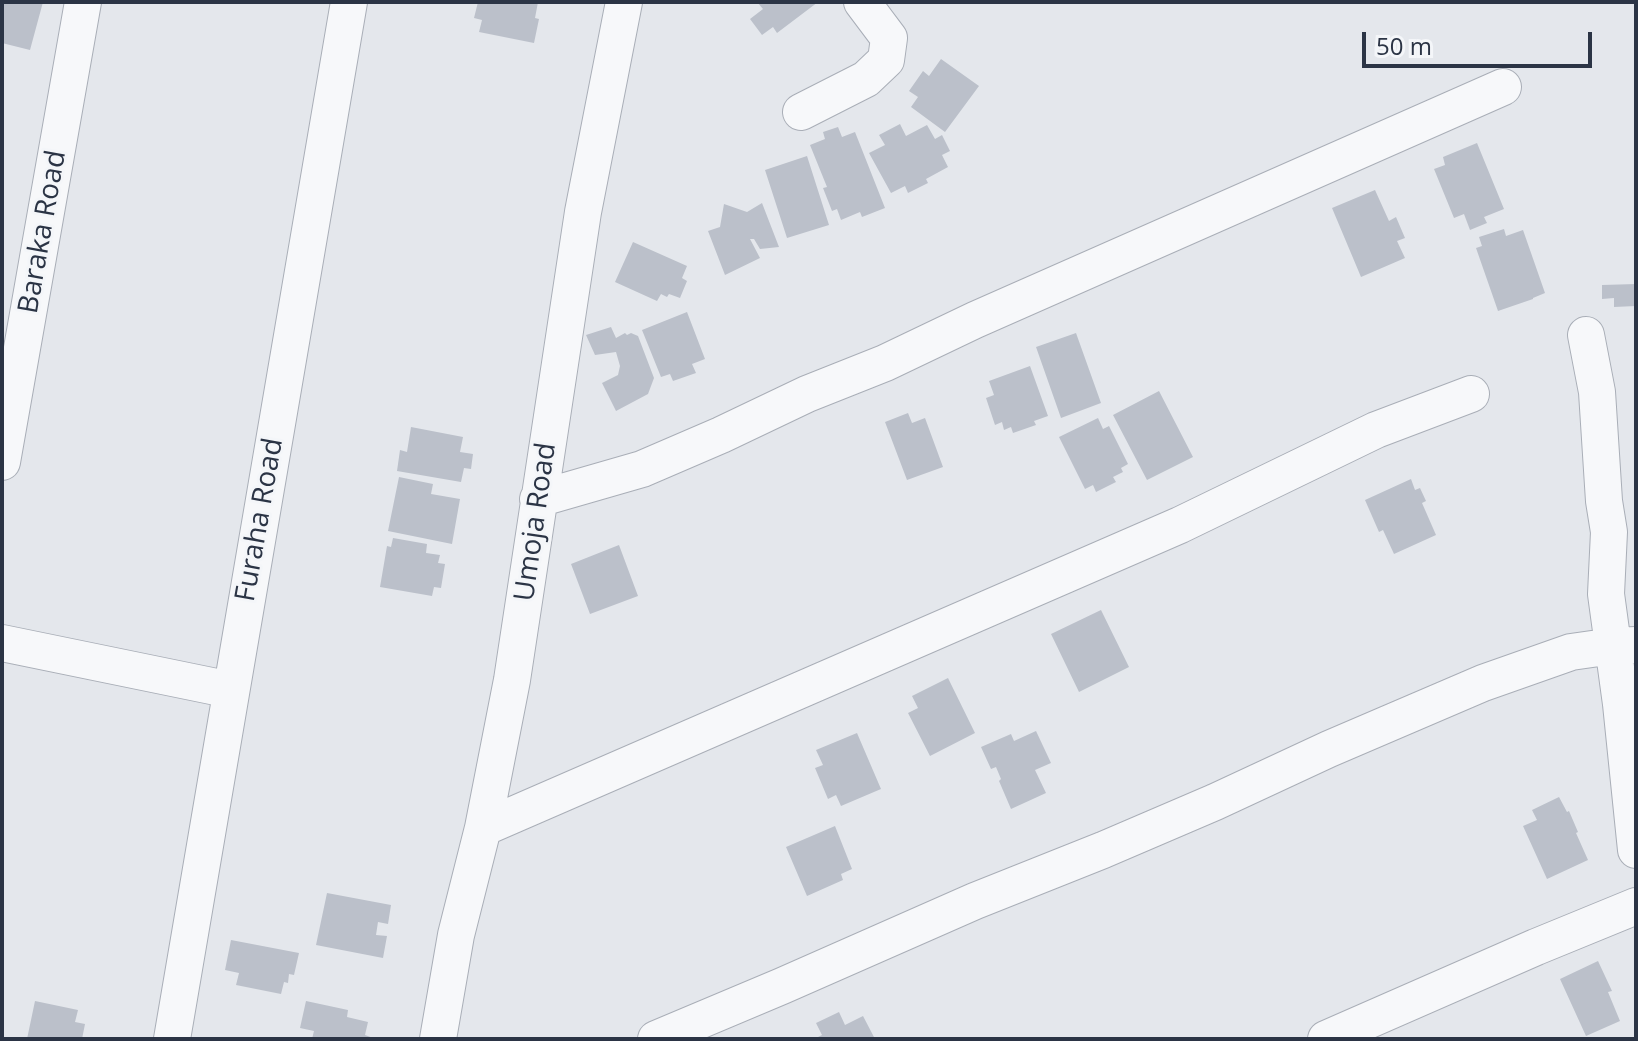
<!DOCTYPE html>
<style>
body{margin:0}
#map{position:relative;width:1638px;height:1041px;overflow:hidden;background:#e4e7ec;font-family:"Open Sans",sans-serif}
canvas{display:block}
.frame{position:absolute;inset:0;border:4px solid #2b3445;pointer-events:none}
.scale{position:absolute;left:1362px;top:32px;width:230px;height:36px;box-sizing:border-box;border:4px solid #2b3445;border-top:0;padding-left:10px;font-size:24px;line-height:28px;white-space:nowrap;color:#2b3445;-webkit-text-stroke:6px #f4f6f9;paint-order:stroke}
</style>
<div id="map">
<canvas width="1638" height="1041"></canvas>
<div class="frame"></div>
<div class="scale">50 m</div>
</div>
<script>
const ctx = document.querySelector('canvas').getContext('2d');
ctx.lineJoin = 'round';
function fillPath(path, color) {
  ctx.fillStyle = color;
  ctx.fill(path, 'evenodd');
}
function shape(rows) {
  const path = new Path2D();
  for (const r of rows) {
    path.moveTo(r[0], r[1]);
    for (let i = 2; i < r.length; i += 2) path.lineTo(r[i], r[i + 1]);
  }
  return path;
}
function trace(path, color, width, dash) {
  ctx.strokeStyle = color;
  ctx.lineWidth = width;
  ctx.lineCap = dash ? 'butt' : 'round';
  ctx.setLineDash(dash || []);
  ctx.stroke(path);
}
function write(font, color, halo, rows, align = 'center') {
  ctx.font = font + ' "Open Sans",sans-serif';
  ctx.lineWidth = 6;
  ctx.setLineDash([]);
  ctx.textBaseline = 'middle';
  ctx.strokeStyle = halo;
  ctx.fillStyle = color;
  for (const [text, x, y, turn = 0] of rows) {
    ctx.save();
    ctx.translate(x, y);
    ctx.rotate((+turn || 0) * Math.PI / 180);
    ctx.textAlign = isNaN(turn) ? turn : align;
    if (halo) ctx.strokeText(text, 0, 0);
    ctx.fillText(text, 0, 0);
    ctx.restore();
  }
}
fillPath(shape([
 [2,2,43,2,30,50,2,43],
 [478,2,538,2,535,18,539,19,534,43,479,32,482,20,474,18],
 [757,2,818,2,777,33,773,27,762,35,750,19,763,9],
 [941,59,979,86,945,132,911,107,918,97,909,91,923,71,929,76],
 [900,124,906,136,927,125,935,139,942,135,950,151,942,155,948,167,926,179,928,183,908,193,905,186,891,193,869,153,885,145,879,135],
 [838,127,842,137,855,132,885,208,862,217,860,212,841,220,837,209,832,211,823,188,827,187,810,145,825,139,823,132],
 [1477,143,1504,209,1484,217,1487,223,1470,230,1464,214,1454,218,1434,169,1445,165,1443,157],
 [807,156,829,225,787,238,765,170],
 [1375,190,1389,221,1396,217,1405,238,1397,241,1405,258,1361,277,1332,208],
 [762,203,779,247,760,249,754,239,750,239,760,258,725,275,708,231,720,227,724,204,747,212],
 [1504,229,1506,236,1523,230,1545,293,1533,298,1533,299,1498,311,1476,248,1482,246,1479,237],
 [633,242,687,266,682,278,687,281,680,298,669,294,667,297,661,294,657,301,615,282],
 [1636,284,1636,306,1614,307,1614,298,1602,299,1602,285],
 [687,312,705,359,692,364,696,373,673,381,670,374,661,377,642,330],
 [611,327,616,338,625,333,627,335,631,333,638,336,654,378,648,394,616,411,602,383,618,375,620,366,616,352,595,355,586,335],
 [1076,333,1101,403,1061,418,1036,347],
 [1030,366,1048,416,1034,421,1036,425,1013,433,1011,427,1004,430,1002,422,995,425,986,398,994,395,989,381],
 [1159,391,1193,457,1147,480,1113,415],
 [908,413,912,423,925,418,943,467,907,480,885,422],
 [1098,418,1103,429,1109,426,1128,464,1121,468,1123,472,1113,477,1116,482,1096,492,1093,485,1085,489,1059,437],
 [411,427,463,437,460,452,473,454,471,469,464,468,461,482,397,471,400,450,407,452],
 [399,477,433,484,431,494,460,499,452,544,388,531],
 [1411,479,1415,490,1420,488,1426,501,1422,503,1436,535,1394,554,1383,530,1379,532,1365,500],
 [393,538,427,544,426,553,440,555,438,563,445,564,441,588,434,587,432,596,380,587,387,546,391,547],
 [619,545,638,596,590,614,571,564],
 [1101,610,1129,667,1079,692,1051,634],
 [948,678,975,733,930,756,908,713,918,708,912,696],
 [1036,731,1051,763,1035,770,1046,793,1011,809,999,781,1001,779,996,767,991,769,981,747,1011,734,1014,741],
 [857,733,881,789,841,806,836,795,828,799,815,768,823,765,816,750],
 [1559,797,1567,812,1569,811,1578,832,1576,833,1588,860,1547,879,1523,826,1537,820,1532,810],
 [835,826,852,869,841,874,843,880,807,896,786,847],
 [327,893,391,905,388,924,378,922,376,935,387,936,383,958,316,945],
 [231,940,299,953,294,975,289,974,288,983,284,982,281,994,236,985,239,973,225,970],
 [1598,961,1612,991,1608,992,1620,1021,1586,1036,1560,979],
 [35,1001,78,1010,75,1022,85,1024,82,1039,27,1039],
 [306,1001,348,1010,347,1017,368,1022,365,1035,376,1039,312,1039,314,1031,300,1028],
 [839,1012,845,1025,863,1016,875,1039,814,1039,822,1035,816,1023]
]), '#bbc0ca');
const minor = shape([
 [801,112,866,79,886,60,889,38,862,2],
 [1586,335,1597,392,1604,501,1609,532,1606,594,1621,704,1636,850],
 [2,462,83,2],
 [538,499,642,469,721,435,807,394,885,363,975,320,1503,87],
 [2,643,231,690],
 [483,828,1180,525,1376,430,1471,394],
 [172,1039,349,2],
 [438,1039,456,935,483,828,512,680,583,212,624,2],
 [656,1039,782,986,975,901,1103,850,1215,802,1329,749,1483,683,1571,652,1613,646,1636,645],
 [1326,1039,1536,947,1636,906]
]);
trace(minor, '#a9aeb7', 38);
trace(minor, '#f7f8fa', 36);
write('28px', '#2b3445', '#f4f6f9', [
 ["Baraka Road",43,232,-80],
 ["Furaha Road",260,520,-80],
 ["Umoja Road",536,522,-82]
]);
</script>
